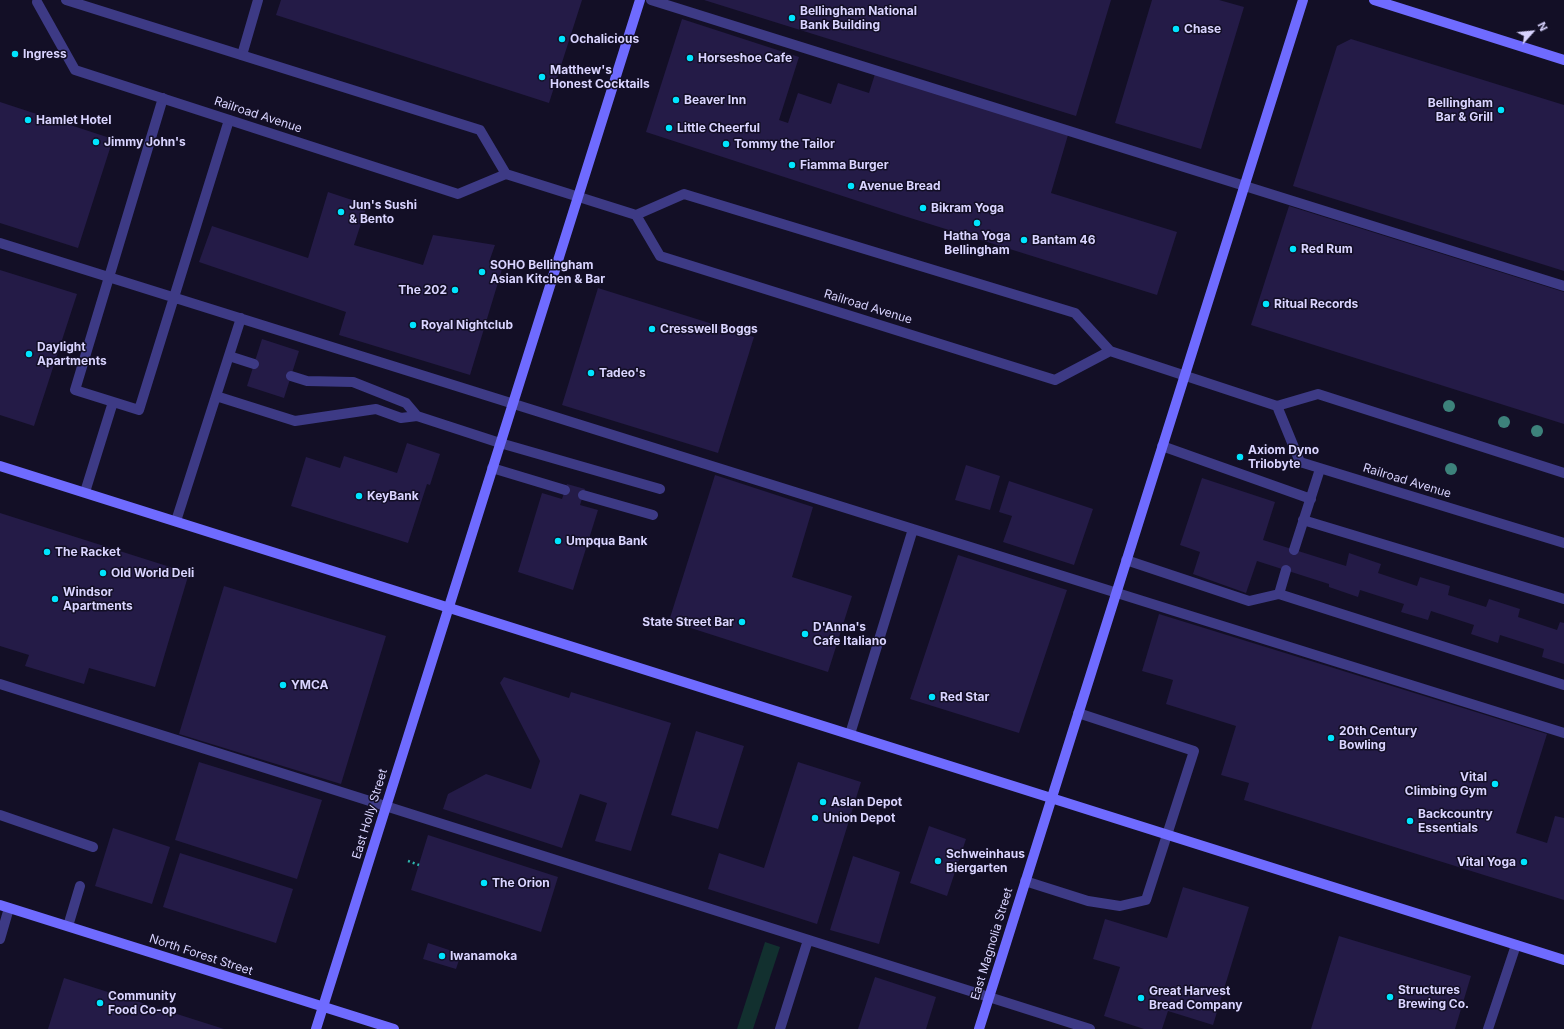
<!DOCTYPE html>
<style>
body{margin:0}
#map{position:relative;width:1564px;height:1029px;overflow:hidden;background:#130f26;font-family:Inter,sans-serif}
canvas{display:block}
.north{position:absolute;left:1512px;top:12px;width:40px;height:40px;-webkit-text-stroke:3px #130f26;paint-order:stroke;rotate:63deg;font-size:11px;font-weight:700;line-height:16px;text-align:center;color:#d9d4ff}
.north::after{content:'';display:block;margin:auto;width:14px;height:18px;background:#d9d4ff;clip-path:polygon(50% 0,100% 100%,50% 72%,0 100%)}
</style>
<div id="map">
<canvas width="1564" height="1029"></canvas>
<div class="north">N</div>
</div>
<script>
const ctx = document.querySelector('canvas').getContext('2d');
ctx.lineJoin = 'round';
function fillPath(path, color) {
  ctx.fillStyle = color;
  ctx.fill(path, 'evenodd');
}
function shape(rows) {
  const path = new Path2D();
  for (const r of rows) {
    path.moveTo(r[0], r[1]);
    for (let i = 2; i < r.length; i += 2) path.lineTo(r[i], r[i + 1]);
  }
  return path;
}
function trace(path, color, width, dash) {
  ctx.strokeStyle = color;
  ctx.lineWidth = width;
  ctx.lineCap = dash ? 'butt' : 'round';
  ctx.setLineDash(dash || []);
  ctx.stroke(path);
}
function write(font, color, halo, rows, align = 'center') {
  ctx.font = font + ' Inter,sans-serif';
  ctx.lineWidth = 3;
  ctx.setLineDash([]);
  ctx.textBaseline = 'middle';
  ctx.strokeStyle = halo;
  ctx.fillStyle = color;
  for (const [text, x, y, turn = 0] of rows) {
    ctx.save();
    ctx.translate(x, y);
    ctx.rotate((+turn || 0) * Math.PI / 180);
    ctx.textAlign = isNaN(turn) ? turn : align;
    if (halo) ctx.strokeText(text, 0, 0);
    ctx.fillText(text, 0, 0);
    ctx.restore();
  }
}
fillPath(shape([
 [765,942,780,947,753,1029,737,1029]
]), '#12302f');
fillPath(shape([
 [281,0,582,0,549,103,276,15],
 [704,0,1111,0,1076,116],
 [1152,0,1219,0,1244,7,1201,149,1115,123],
 [682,19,799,57,779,120,788,123,798,93,831,104,838,83,869,93,875,74,1068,135,1051,193,1177,232,1157,295,904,216,646,132],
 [1351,39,1564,105,1564,271,1293,186,1337,46],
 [0,102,113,139,78,248,0,223],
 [328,192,367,205,354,245,423,265,433,235,495,245,489,262,503,266,470,375,339,335,346,312,199,262,212,226,308,258],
 [1289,206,1564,292,1564,424,1251,325],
 [0,270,77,294,34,426,0,415],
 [598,288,754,337,718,453,562,405],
 [262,339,299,351,284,398,247,386],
 [407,443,440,454,430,485,427,484,408,543,291,506,306,457,340,468,344,456,397,473],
 [966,465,1000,476,990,510,955,500],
 [715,475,813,507,792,577,852,596,828,672,669,621],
 [1202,478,1275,502,1263,540,1346,566,1349,553,1381,564,1378,573,1417,586,1420,577,1450,586,1448,595,1486,607,1489,599,1520,609,1518,617,1557,630,1560,622,1564,623,1564,664,1542,657,1544,649,1500,635,1498,643,1471,634,1474,625,1431,611,1428,620,1401,612,1404,604,1360,590,1358,597,1329,587,1329,584,1257,561,1246,593,1193,574,1200,552,1180,545],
 [1009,481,1093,509,1074,565,1003,542,1012,516,999,512],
 [567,484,585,489,580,505,598,510,573,590,518,572,542,493,562,499],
 [0,513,189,573,155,687,89,668,84,684,25,666,29,655,0,646],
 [958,555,1067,590,1019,733,910,699],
 [224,586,386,636,341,784,179,734],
 [1159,614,1547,734,1516,833,1547,843,1555,816,1564,818,1564,900,1244,800,1249,783,1221,775,1236,726,1166,704,1173,680,1142,671],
 [504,677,569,698,571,692,671,723,631,851,595,841,607,803,580,794,562,848,443,809,448,794,486,774,531,789,540,761,500,683],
 [696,731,744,746,718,829,671,815],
 [199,762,322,800,297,879,175,840],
 [798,762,861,782,817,924,708,889,719,853,764,868],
 [929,826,966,839,947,896,910,883],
 [113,828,170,847,152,904,95,886],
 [428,835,558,877,541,932,411,890],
 [180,853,293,889,276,943,163,907],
 [853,856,900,872,879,944,830,930],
 [1183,887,1249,907,1213,1025,1168,1011,1162,1029,1144,1029,1104,1016,1120,967,1093,959,1105,919,1167,938],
 [1339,936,1471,976,1455,1029,1311,1029],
 [428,943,461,954,456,969,423,959],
 [875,977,936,997,926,1029,858,1029],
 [64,978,224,1029,48,1029]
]), '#241b47');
trace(shape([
 [408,861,419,865]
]), '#2fb8b0', 2.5, [2, 3]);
trace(shape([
 [651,0,1564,286],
 [242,55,258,0],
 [163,98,75,390,139,410,229,120],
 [0,243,1564,733],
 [229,356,254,364],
 [291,376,307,381,353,382,406,403,417,416],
 [216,396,295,421,376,409,401,418,417,416,500,443,660,489],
 [1162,446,1311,499],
 [492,468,565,490],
 [85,492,113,402],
 [583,495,653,515],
 [1303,520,1564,599],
 [176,521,241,318],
 [1294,550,1320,469],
 [1126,560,1249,601,1279,594,1564,685],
 [1279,594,1286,570],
 [0,684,1090,1029],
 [850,734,913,529],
 [0,815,93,847],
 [1025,881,1088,901,1120,906,1146,900,1194,751,1078,713],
 [68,926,80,886],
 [0,939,9,908],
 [780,1029,808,940],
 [1488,1029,1516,945]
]), '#3d3a85', 10);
trace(shape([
 [66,0,480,130,506,174],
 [37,2,75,70,458,194,506,174,636,215,684,194,1075,313,1110,351,1277,406,1318,394,1564,473],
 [636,215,660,256,1055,380,1110,351],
 [1277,406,1300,462,1564,543]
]), '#3d3a85', 10);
trace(shape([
 [1374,0,1564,60],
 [0,466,1564,960],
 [0,905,394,1029],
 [316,1029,640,0],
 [979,1029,1303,0]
]), '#6f6bff', 10);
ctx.fillStyle = '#3d827b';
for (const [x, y] of [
 [1449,406],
 [1504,422],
 [1537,431],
 [1451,469]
]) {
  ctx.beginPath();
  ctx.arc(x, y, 6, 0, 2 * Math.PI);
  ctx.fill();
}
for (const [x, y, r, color] of [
 [792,18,4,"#00e5ff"],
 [1176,29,4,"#00e5ff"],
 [562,39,4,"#00e5ff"],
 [15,54,4,"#00e5ff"],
 [690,58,4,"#00e5ff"],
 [542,77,4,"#00e5ff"],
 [676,100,4,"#00e5ff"],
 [1501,110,4,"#00e5ff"],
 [28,120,4,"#00e5ff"],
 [669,128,4,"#00e5ff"],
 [96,142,4,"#00e5ff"],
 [726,144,4,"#00e5ff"],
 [792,165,4,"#00e5ff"],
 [851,186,4,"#00e5ff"],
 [923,208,4,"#00e5ff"],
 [341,212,4,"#00e5ff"],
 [977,223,4,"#00e5ff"],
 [1024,240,4,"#00e5ff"],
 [1293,249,4,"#00e5ff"],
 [482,272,4,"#00e5ff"],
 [455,290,4,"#00e5ff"],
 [1266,304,4,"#00e5ff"],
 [413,325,4,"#00e5ff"],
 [652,329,4,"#00e5ff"],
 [29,354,4,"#00e5ff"],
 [591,373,4,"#00e5ff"],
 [1240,457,4,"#00e5ff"],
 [359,496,4,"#00e5ff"],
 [558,541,4,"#00e5ff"],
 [47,552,4,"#00e5ff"],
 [103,573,4,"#00e5ff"],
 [55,599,4,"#00e5ff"],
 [742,622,4,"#00e5ff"],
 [805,634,4,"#00e5ff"],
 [283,685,4,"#00e5ff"],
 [932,697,4,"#00e5ff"],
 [1331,738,4,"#00e5ff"],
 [1495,784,4,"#00e5ff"],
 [823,802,4,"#00e5ff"],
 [815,818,4,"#00e5ff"],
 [1410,821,4,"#00e5ff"],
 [938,861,4,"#00e5ff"],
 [1524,862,4,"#00e5ff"],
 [484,883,4,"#00e5ff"],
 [442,956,4,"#00e5ff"],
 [1390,997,4,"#00e5ff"],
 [1141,998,4,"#00e5ff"],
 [100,1003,4,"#00e5ff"]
]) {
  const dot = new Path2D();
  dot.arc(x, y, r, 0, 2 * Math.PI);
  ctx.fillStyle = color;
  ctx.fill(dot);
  trace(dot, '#130f26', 1.5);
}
write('bold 12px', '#d9d4ff', '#130f26', [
 ["Bellingham National",800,11],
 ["Bank Building",800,25],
 ["Chase",1184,29],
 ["Ochalicious",570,39],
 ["Ingress",23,54],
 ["Horseshoe Cafe",698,58],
 ["Matthew's",550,70],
 ["Honest Cocktails",550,84],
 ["Beaver Inn",684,100],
 ["Bellingham",1493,103,"right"],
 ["Bar & Grill",1493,117,"right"],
 ["Hamlet Hotel",36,120],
 ["Little Cheerful",677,128],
 ["Jimmy John's",104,142],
 ["Tommy the Tailor",734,144],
 ["Fiamma Burger",800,165],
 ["Avenue Bread",859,186],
 ["Jun's Sushi",349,205],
 ["& Bento",349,219],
 ["Bikram Yoga",931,208],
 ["Hatha Yoga",977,236,"center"],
 ["Bellingham",977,250,"center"],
 ["Bantam 46",1032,240],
 ["Red Rum",1301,249],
 ["SOHO Bellingham",490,265],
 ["Asian Kitchen & Bar",490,279],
 ["The 202",447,290,"right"],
 ["Ritual Records",1274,304],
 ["Royal Nightclub",421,325],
 ["Cresswell Boggs",660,329],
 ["Daylight",37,347],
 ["Apartments",37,361],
 ["Tadeo's",599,373],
 ["Axiom Dyno",1248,450],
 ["Trilobyte",1248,464],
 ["KeyBank",367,496],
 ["Umpqua Bank",566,541],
 ["The Racket",55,552],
 ["Old World Deli",111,573],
 ["Windsor",63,592],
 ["Apartments",63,606],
 ["State Street Bar",734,622,"right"],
 ["D'Anna's",813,627],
 ["Cafe Italiano",813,641],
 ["YMCA",291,685],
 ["Red Star",940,697],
 ["20th Century",1339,731],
 ["Bowling",1339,745],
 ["Vital",1487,777,"right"],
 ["Climbing Gym",1487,791,"right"],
 ["Aslan Depot",831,802],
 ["Backcountry",1418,814],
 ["Essentials",1418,828],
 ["Union Depot",823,818],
 ["Schweinhaus",946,854],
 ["Biergarten",946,868],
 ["Vital Yoga",1516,862,"right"],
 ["The Orion",492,883],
 ["Iwanamoka",450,956],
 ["Structures",1398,990],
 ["Brewing Co.",1398,1004],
 ["Great Harvest",1149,991],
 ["Bread Company",1149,1005],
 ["Community",108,996],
 ["Food Co-op",108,1010]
], 'left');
write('12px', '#d9d4ff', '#130f26', [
 ["Railroad Avenue",258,115,18],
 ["Railroad Avenue",868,307,17],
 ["Railroad Avenue",1407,481,17],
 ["East Holly Street",370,814,-73],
 ["East Magnolia Street",992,944,-73],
 ["North Forest Street",201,955,18]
]);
</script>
